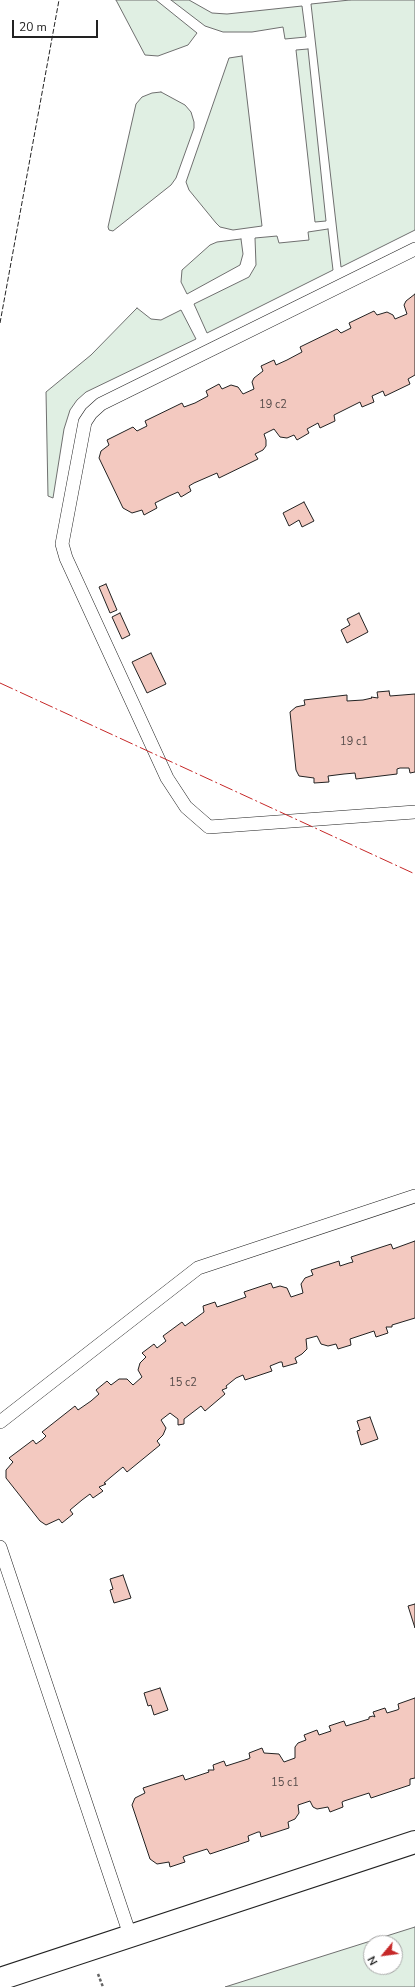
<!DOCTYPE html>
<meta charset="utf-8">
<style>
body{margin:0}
#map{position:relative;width:415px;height:1987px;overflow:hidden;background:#fff;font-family:"Nunito Sans",sans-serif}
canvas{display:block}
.north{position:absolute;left:363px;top:1935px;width:40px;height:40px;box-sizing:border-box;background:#fff;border:1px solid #a7a7a7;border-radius:50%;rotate:241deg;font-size:11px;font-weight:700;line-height:16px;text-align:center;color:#222}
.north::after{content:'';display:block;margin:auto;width:14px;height:18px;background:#c62828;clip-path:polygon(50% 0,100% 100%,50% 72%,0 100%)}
.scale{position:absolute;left:12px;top:20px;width:86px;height:18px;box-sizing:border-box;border:2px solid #222;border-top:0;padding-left:5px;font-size:12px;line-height:14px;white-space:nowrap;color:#222;-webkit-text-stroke:3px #fff;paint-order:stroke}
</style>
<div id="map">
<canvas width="415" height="1987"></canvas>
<div class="north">N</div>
<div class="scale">20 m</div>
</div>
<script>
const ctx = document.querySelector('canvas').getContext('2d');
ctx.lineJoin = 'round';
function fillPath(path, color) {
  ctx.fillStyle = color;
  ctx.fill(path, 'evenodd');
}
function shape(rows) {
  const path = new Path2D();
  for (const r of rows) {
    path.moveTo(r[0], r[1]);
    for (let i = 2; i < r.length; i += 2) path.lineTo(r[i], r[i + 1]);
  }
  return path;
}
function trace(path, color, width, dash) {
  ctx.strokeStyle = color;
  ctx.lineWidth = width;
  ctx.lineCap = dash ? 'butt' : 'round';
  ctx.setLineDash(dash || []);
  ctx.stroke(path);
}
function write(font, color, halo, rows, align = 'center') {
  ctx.font = font + ' "Nunito Sans",sans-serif';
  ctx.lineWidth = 3;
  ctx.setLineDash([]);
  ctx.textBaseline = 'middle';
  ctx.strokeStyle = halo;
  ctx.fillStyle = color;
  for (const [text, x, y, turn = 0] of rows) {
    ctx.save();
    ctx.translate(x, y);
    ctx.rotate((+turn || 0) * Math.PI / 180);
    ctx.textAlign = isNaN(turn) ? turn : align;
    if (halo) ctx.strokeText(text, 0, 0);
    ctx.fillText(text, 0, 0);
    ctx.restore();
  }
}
const green = shape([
 [116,0,156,0,197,33,188,45,158,56,145,55,116,0],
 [171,0,189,0,212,13,227,14,302,6,306,37,285,39,283,27,252,32,223,32,205,26,171,0],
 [350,0,415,0,415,230,341,267,311,4,350,0],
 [308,49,326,221,315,222,296,50,308,49],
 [242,56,262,226,233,230,220,227,216,223,189,190,186,182,229,58,242,56],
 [161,92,185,105,191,112,194,122,194,128,176,178,171,185,113,231,109,230,108,227,136,104,142,97,152,93,161,92],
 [328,229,333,270,207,333,194,304,249,277,256,265,255,238,277,236,279,243,309,240,308,232,328,229],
 [241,239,243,254,240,265,187,294,181,282,182,270,210,245,217,242,241,239],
 [137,308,151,319,161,320,181,310,196,339,86,392,77,400,70,410,64,429,53,498,48,496,46,392,91,355,137,308],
 [415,1927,415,1987,225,1987,415,1927],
 [371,1943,395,1943,395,1967,371,1967,371,1943]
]);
fillPath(green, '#e0efe3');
trace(green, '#6f6f6f', 1);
const building = shape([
 [415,294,415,375,408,379,410,384,385,396,383,391,372,396,374,402,362,407,360,402,334,415,335,421,320,428,318,423,307,429,309,433,297,440,294,435,287,438,280,437,274,429,264,434,266,440,266,446,263,450,255,454,258,459,219,478,217,473,194,483,189,486,191,491,181,497,178,492,169,496,155,503,157,508,144,515,142,510,132,513,123,508,99,458,101,451,109,445,107,440,133,427,137,431,147,426,145,421,182,403,184,407,195,403,208,396,206,391,219,384,222,389,231,385,238,387,243,394,254,389,252,382,254,378,263,371,261,366,274,360,276,365,287,360,302,352,300,347,337,329,341,333,351,328,349,323,374,311,377,315,387,312,393,315,395,319,407,314,404,305,406,301,415,294],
 [304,502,314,521,302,527,299,520,289,526,283,513,304,502],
 [106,584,117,610,110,613,99,587,106,584],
 [120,613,130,635,122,639,112,617,120,613],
 [359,613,368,632,347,643,341,630,350,625,347,619,359,613],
 [151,653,166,684,147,693,132,662,151,653],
 [389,691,390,696,415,694,415,772,410,773,409,768,400,768,397,769,397,774,356,779,355,773,344,774,328,776,329,782,314,783,314,778,299,776,296,770,290,712,296,707,305,705,304,700,347,695,347,701,363,700,372,698,371,697,378,698,377,692,389,691],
 [415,1241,415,1318,392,1325,392,1327,386,1327,388,1333,376,1337,374,1331,350,1339,351,1345,338,1349,336,1344,328,1346,321,1344,317,1336,306,1339,307,1349,302,1354,295,1358,297,1363,283,1367,282,1362,280,1362,270,1366,272,1371,245,1380,243,1375,236,1378,226,1386,227,1388,222,1390,225,1394,205,1411,201,1406,184,1419,184,1424,178,1425,178,1419,170,1413,161,1420,166,1428,163,1435,157,1441,160,1445,127,1472,123,1467,111,1477,104,1483,106,1484,99,1487,103,1491,93,1498,90,1494,82,1500,70,1510,73,1514,62,1523,59,1519,46,1525,40,1521,6,1478,6,1470,13,1462,9,1458,33,1440,36,1444,43,1439,46,1436,42,1432,75,1406,78,1410,91,1401,99,1394,96,1390,107,1381,111,1385,119,1379,127,1379,133,1385,142,1377,138,1370,140,1363,146,1357,142,1353,154,1344,157,1348,166,1341,163,1336,182,1322,185,1326,204,1312,203,1306,215,1302,217,1307,229,1303,246,1297,244,1292,271,1283,273,1288,280,1286,287,1288,291,1297,303,1293,301,1284,305,1278,313,1275,311,1270,339,1261,340,1266,349,1263,353,1262,351,1257,391,1244,393,1249,415,1241],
 [370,1417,378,1439,361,1445,357,1431,360,1430,357,1421,370,1417],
 [123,1575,131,1598,114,1603,110,1590,113,1589,110,1579,123,1575],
 [415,1604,415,1628,408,1606,415,1604],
 [160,1688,168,1710,154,1715,151,1705,148,1706,144,1693,160,1688],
 [415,1698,415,1778,410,1779,410,1785,371,1798,369,1793,344,1801,342,1802,343,1807,330,1812,328,1807,317,1809,313,1807,310,1801,298,1805,299,1813,295,1819,288,1822,289,1828,261,1837,260,1832,258,1832,248,1836,249,1841,210,1854,207,1849,185,1856,183,1857,185,1862,170,1867,169,1862,157,1864,150,1859,132,1805,135,1798,145,1793,143,1788,183,1775,185,1780,209,1772,208,1770,214,1770,213,1765,224,1761,226,1766,248,1759,250,1758,249,1753,262,1748,264,1753,279,1754,284,1762,295,1758,295,1747,298,1743,306,1740,304,1735,317,1730,319,1735,331,1731,329,1726,344,1721,346,1726,369,1719,369,1717,373,1716,375,1717,373,1712,385,1708,387,1713,397,1710,399,1709,398,1704,415,1698]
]);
fillPath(building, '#f3c9c0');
trace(building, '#222', 1);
const lane = shape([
 [415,249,101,404,91,413,85,422,62,544,66,558,167,778,186,807,209,827,415,812],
 [0,1422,198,1268,415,1196],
 [0,1547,130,1935]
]);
const street = shape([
 [0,1979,415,1842]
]);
trace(lane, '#222', 14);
trace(street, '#222', 24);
trace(shape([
 [98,1974,103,1987]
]), '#646464', 2.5, [3, 2]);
trace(lane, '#fff', 13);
trace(street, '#fff', 22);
trace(shape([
 [0,323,59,0]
]), '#222', 1, [5, 2]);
trace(shape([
 [0,683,415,874]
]), '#c62828', 1, [14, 3, 2, 3]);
write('11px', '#564c4a', null, [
 ["19 с2",273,405],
 ["19 с1",354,742],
 ["15 с2",183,1383],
 ["15 с1",285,1783]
]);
</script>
